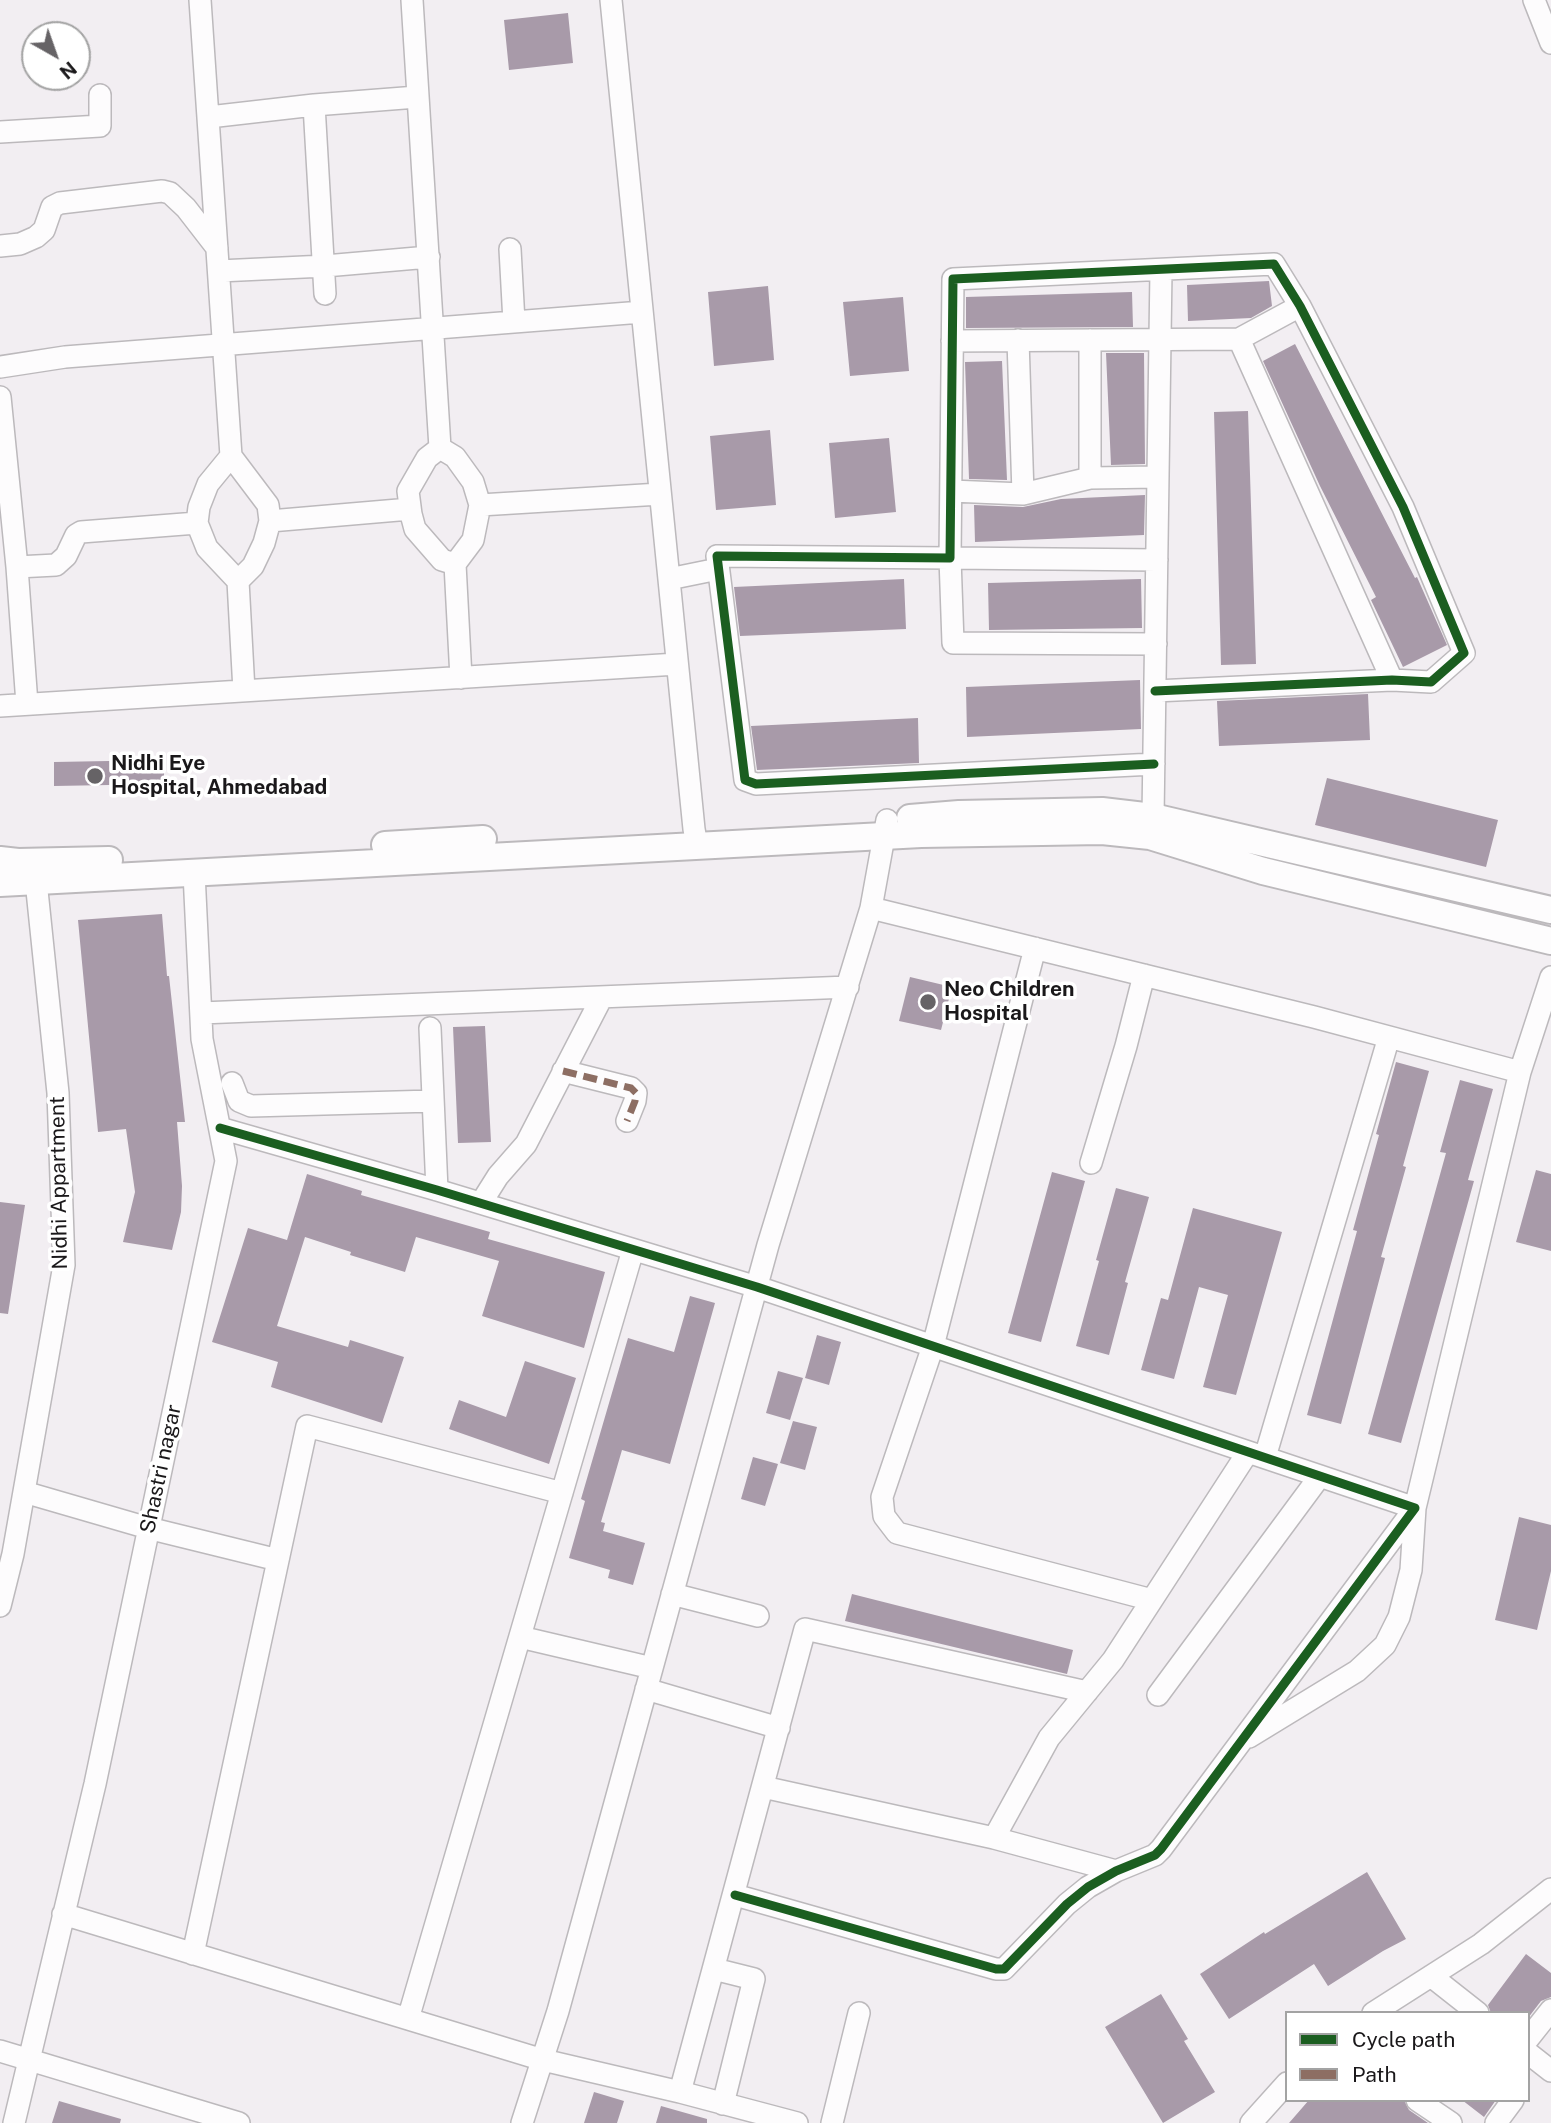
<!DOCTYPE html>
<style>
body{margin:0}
#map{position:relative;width:1551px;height:2123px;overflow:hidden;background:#f2eef2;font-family:"Public Sans",sans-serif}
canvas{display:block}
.legend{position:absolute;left:1285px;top:2011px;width:245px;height:91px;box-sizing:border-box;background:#fff;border:2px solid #a3a3a3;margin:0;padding:9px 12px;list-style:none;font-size:21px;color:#1a181a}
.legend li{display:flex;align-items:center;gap:14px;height:35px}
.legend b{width:35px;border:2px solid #a3a3a3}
.north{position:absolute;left:21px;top:21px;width:70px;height:70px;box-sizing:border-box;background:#fff;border:2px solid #a3a3a3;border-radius:50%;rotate:140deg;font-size:19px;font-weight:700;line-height:28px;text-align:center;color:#1a181a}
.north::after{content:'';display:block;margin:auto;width:24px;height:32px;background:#666366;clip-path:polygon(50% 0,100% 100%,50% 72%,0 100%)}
</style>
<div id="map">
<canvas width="1551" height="2123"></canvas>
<ul class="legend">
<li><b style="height:9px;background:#1b5e20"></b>Cycle path</li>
<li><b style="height:9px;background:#8d6e63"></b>Path</li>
</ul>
<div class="north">N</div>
</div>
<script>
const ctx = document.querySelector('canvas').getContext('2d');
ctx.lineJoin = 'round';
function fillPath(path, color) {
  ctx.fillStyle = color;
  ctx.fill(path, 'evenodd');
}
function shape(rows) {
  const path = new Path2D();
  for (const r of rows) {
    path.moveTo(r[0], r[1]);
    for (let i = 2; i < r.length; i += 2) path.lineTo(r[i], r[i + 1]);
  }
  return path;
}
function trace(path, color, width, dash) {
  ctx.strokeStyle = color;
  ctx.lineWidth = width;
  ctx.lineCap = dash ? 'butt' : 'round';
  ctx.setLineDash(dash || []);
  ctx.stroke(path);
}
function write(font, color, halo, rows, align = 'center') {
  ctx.font = font + ' "Public Sans",sans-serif';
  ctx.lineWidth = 7;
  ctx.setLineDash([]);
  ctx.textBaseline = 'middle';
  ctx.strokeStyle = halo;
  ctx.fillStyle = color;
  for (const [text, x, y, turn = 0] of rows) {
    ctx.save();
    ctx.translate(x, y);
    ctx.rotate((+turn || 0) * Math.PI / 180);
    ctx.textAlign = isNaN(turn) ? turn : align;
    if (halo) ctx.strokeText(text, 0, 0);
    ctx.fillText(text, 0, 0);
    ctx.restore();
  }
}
fillPath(shape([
 [568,13,573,63,509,70,504,20],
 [1269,281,1272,306,1251,318,1188,321,1187,285],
 [768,286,774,360,714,366,708,292],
 [1132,292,1133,327,966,328,966,297],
 [903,297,909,371,850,376,843,302],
 [1295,344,1415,578,1417,577,1447,645,1403,667,1371,600,1376,597,1320,486,1263,361],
 [1106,353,1144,353,1145,464,1111,465],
 [1002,361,1007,480,969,479,965,362],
 [1248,411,1256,664,1221,665,1214,412],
 [770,430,776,505,716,510,710,436],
 [889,438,896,512,835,518,829,443],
 [1145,495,1144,535,975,542,974,505,1023,507,1061,499],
 [904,579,906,629,740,636,734,587],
 [1141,579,1142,628,989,630,988,583],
 [1140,680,1141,729,967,737,966,687],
 [1368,694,1370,740,1219,746,1217,701],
 [918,718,919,763,757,770,751,726],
 [164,760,164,784,54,786,54,762],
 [1327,778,1498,820,1486,867,1315,825],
 [162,914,167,976,169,976,185,1122,177,1122,182,1186,181,1212,172,1250,123,1242,135,1192,126,1129,98,1132,78,920],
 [910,977,952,987,941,1030,899,1021],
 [485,1026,491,1142,458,1143,453,1027],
 [1396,1062,1429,1071,1403,1166,1406,1167,1381,1257,1385,1258,1341,1424,1307,1415,1357,1231,1353,1230,1379,1135,1376,1134],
 [1460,1080,1493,1089,1468,1180,1474,1181,1401,1443,1368,1434,1446,1153,1440,1152],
 [1536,1170,1551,1174,1551,1251,1516,1242],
 [1052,1172,1085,1181,1041,1342,1008,1333],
 [307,1174,362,1191,361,1195,490,1232,488,1239,605,1272,584,1348,482,1316,499,1261,416,1237,405,1272,350,1255,351,1252,305,1237,277,1326,348,1347,350,1340,404,1357,382,1423,271,1387,278,1362,212,1342,248,1228,287,1240],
 [1116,1188,1149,1197,1125,1282,1128,1283,1109,1355,1076,1346,1099,1261,1096,1260],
 [0,1202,25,1205,8,1314,0,1313],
 [1193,1208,1282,1232,1236,1395,1203,1387,1228,1295,1199,1287,1174,1379,1141,1370,1161,1298,1168,1300],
 [690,1296,715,1303,670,1464,622,1450,601,1522,605,1523,603,1531,645,1543,633,1585,608,1578,610,1570,569,1558,585,1501,581,1499,628,1338,674,1352],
 [817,1335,841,1342,829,1385,805,1378],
 [525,1361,576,1378,549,1464,449,1429,459,1400,506,1417],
 [778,1371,803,1378,790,1420,766,1413],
 [793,1421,817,1427,805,1470,780,1463],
 [753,1457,778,1464,765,1506,741,1499],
 [1519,1517,1551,1525,1551,1571,1537,1630,1495,1620],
 [852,1594,1073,1650,1067,1674,845,1621],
 [1367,1872,1406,1939,1383,1951,1328,1986,1314,1964,1229,2019,1200,1974,1264,1932,1265,1934],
 [1526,1954,1551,1973,1551,1997,1541,2001,1528,2018,1528,2013,1491,2013,1488,2005],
 [1161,1994,1188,2039,1184,2041,1215,2092,1163,2123,1105,2027],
 [594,2092,624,2101,617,2123,584,2123],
 [1309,2100,1404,2100,1409,2110,1428,2123,1289,2123],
 [1462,2100,1496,2100,1484,2117],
 [59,2101,121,2119,120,2123,52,2123],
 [661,2106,707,2119,707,2123,656,2123]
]), '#a89aa9');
const minor = shape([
 [200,0,231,456,268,505,270,521,264,543,253,566,238,581],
 [412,0,440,448,455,457,473,482,480,505,473,540,455,564,461,678],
 [611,0,694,829,697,846],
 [1534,0,1551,43],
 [314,105,417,97],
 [209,117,314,105,325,294],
 [0,132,100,126,100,95],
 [0,246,20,244,36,237,44,230,52,207,60,203,162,191,170,193,186,208,217,248],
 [510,249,514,322],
 [219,271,325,266,429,257],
 [1239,339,1392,680],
 [1018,340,1023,494],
 [1090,340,1090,478],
 [952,341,1239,339,1300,306],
 [0,367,65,357,642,312],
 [0,397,17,567,27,704],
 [440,448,427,458,408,491,411,514,415,529,442,560,455,564],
 [231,456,208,484,199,507,197,523,207,548,238,581,244,691],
 [951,491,1023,494,1090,478,1158,477],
 [480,505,660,494],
 [270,521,410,509],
 [17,567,56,565,66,556,76,535,81,532,197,523],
 [669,579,718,569],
 [1156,644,953,643,950,558,1157,560],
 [0,706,677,664],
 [1154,764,756,784,745,780,717,556,950,558,953,279,1274,264,1300,306,1403,507,1464,653,1431,682,1392,680,1155,691],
 [1153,817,1161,270],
 [871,908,1314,1017,1520,1072],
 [1035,948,933,1346,882,1497,884,1516,897,1533,1152,1600],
 [201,1013,848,987],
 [430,1028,437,1190],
 [563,1071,631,1088,636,1093,635,1101,627,1121],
 [232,1083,239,1101,251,1106,433,1101],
 [220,1128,437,1190,757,1287,1415,1508,1161,1849,1155,1855,1116,1871,1088,1887,1067,1904,1004,1969,996,1969,735,1895],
 [1091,1163,1126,1046,1144,975],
 [481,1203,498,1176,526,1144,602,997],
 [1265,1457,1389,1037],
 [24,1492,148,1528,278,1560],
 [672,1594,758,1616],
 [0,1606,13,1554,64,1265,58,1093,36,881],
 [520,1637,652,1668],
 [646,1689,779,1728],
 [1158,1695,1320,1476],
 [1249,1737,1357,1671,1385,1645,1399,1617,1411,1570,1415,1508,1520,1072,1551,977],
 [763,1787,994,1838,1049,1738,1113,1660,1248,1452],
 [994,1838,1116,1871],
 [63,1914,543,2060,680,2092,797,2123],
 [193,1954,307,1426,562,1493],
 [714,1969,754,1979,723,2104],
 [1431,1976,1478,2013],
 [1373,2013,1481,1944,1551,1889],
 [408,2019,633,1250],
 [1528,2039,1551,2010],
 [0,2051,239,2123],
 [1528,2053,1551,2071],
 [680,2092,805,1629,1087,1692],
 [1417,2100,1451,2123],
 [14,2123,95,1784,226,1161,202,1039,194,873],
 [522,2123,558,2011,768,1245,871,908,887,820],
 [832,2123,859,2013],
 [1251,2123,1287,2083],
 [1496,2123,1513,2100]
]);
const major = shape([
 [910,818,959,814,1102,811,1153,817,1551,910],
 [385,845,483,839],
 [0,860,18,862,109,860],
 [0,883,921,834,1102,831,1150,836,1263,871,1551,941]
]);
trace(minor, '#bcb9bc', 24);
trace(major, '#bcb9bc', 30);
trace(minor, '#fdfcfd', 21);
trace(major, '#fdfcfd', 26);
trace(shape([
 [563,1071,631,1088,636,1093,635,1101,627,1121]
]), '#8d6e63', 7, [14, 7]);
trace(shape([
 [1154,764,756,784,745,780,717,556,950,558,953,279,1274,264,1300,306,1403,507,1464,653,1431,682,1392,680,1155,691],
 [220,1128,437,1190,757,1287,1415,1508,1161,1849,1155,1855,1116,1871,1088,1887,1067,1904,1004,1969,996,1969,735,1895]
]), '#1b5e20', 9);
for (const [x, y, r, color] of [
 [95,776,9,"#666366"],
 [928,1002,9,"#666366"]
]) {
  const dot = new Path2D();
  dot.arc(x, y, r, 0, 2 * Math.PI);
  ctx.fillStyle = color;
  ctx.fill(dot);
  trace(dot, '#fff', 2.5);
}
write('bold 21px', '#1a181a', '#fff', [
 ["Nidhi Eye",111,764],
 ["Hospital, Ahmedabad",111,788],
 ["Neo Children",944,990],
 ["Hospital",944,1014]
], 'left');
write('21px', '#1a181a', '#fff', [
 ["Nidhi Appartment",59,1183,-91],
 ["Shastri nagar",161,1469,-78]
]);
</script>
